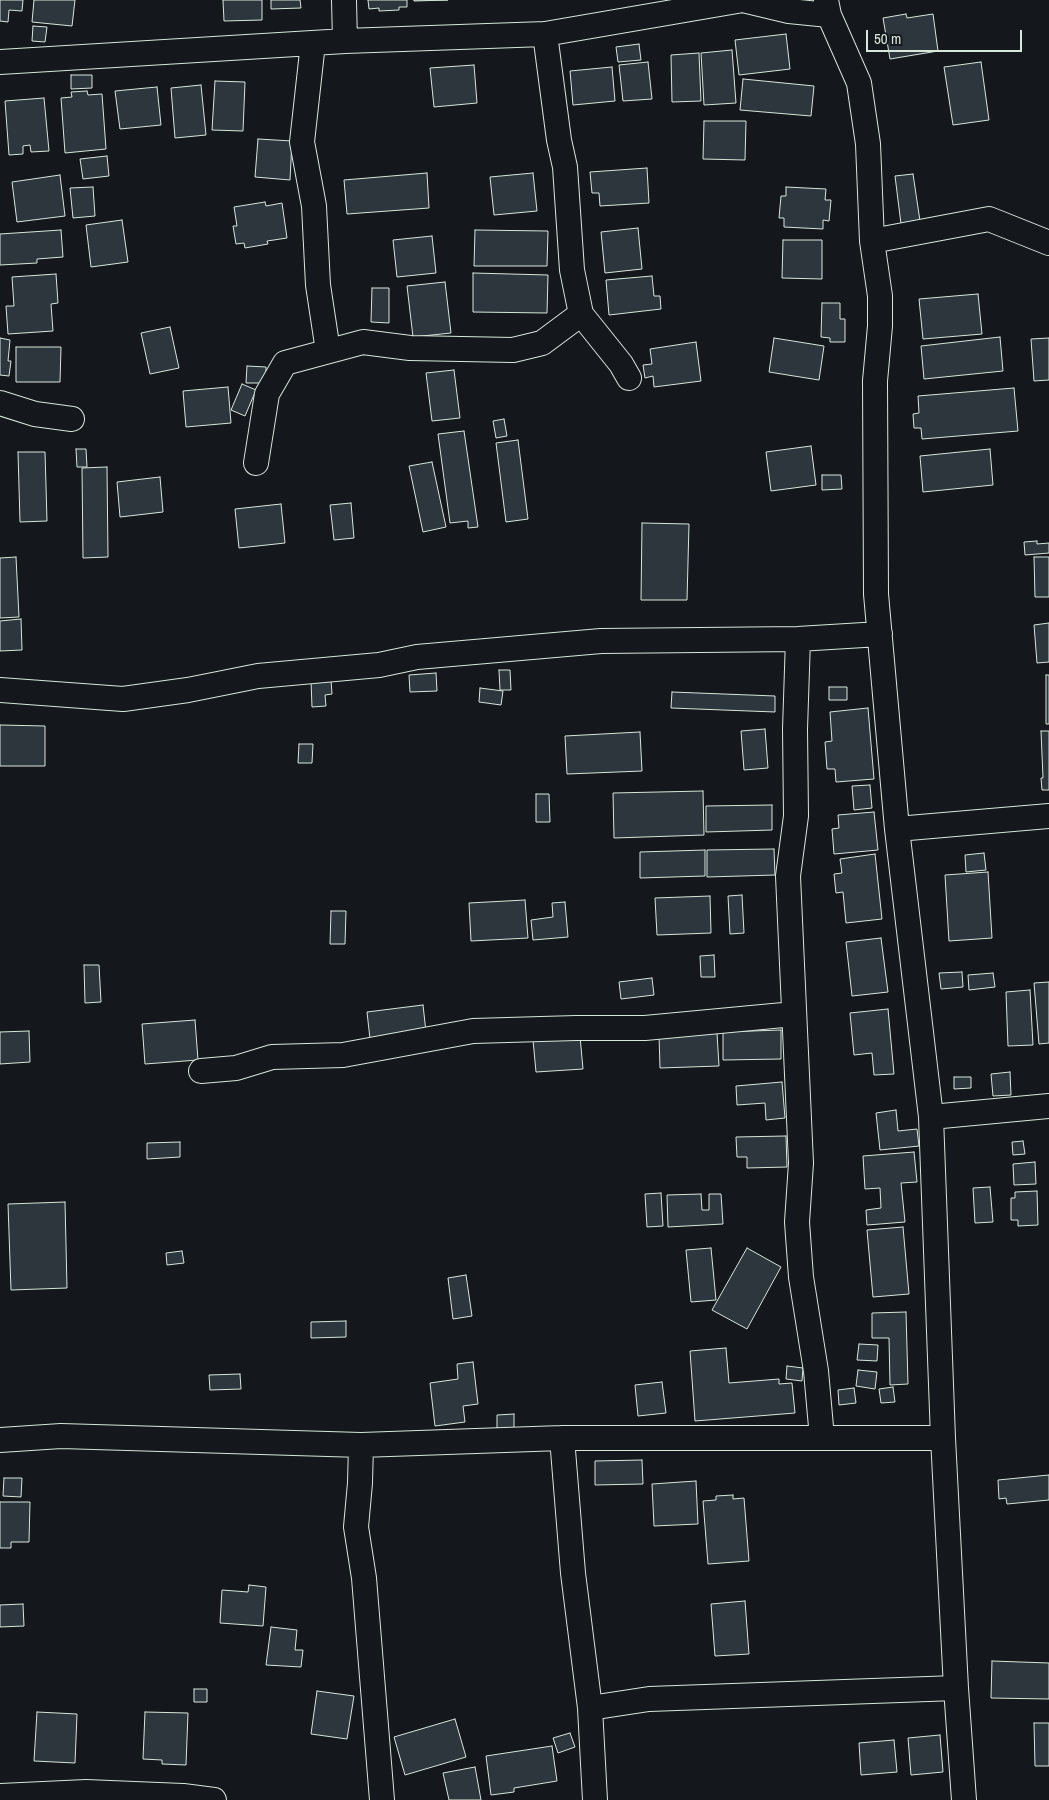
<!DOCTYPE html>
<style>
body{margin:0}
#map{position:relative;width:1049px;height:1800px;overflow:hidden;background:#14181c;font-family:"Archivo Narrow",sans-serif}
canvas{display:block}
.scale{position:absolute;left:866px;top:30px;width:156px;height:22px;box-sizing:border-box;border:2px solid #d8e6dc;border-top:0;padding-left:6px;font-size:15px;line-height:18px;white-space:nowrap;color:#d8e6dc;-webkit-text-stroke:4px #14181c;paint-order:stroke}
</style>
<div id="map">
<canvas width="1049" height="1800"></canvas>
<div class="scale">50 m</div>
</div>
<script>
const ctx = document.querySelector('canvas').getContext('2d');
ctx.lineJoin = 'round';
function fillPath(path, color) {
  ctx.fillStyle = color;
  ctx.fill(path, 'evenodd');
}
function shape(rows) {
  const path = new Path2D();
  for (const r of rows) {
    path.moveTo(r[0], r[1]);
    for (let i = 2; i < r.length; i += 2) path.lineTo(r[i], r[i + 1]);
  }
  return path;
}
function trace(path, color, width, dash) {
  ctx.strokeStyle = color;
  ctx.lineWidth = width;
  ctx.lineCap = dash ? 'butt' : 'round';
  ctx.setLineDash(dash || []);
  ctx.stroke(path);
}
const building = shape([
 [0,0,23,0,22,11,9,10,8,22,0,21,0,0],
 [34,0,75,0,72,26,32,22,34,0],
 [223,0,262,0,262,20,224,21,223,0],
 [271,0,300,0,301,8,271,9,271,0],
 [368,0,407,0,407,7,399,7,399,10,379,11,379,8,369,9,368,0],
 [414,0,448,0,414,1,414,0],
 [906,14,907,18,933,14,938,51,890,59,883,18,906,14],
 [33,26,47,27,45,42,32,41,33,26],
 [786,34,790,69,739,75,735,40,786,34],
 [639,44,641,60,618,62,616,47,639,44],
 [732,50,736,103,704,105,701,53,732,50],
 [699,53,701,101,672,102,671,55,699,53],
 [648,62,652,99,623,101,619,65,648,62],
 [981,62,989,120,953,125,944,67,981,62],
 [474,65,477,103,434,107,430,68,474,65],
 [612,67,615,101,573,105,570,71,612,67],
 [71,75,92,75,92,88,71,89,71,75],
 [743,79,814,86,811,116,740,110,743,79],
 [215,81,245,82,243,131,212,130,215,81],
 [201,85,206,135,175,138,171,88,201,85],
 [157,87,161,125,120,129,115,91,157,87],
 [87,91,88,95,102,94,106,149,65,153,61,98,72,97,71,92,87,91],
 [44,98,49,151,31,152,30,145,23,146,23,154,9,155,5,101,44,98],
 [704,121,746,121,745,160,703,159,704,121],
 [258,139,292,141,290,180,255,177,258,139],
 [107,156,109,176,83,179,80,159,107,156],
 [647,168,649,203,600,206,599,193,592,193,590,172,647,168],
 [427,173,429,208,347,214,344,180,427,173],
 [533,173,537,211,494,215,490,177,533,173],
 [913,174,920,221,901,224,895,176,913,174],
 [60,175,65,216,17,222,12,182,60,175],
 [93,187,95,216,73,218,70,188,93,187],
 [786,187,826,189,825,200,831,200,829,221,823,220,823,229,784,227,784,218,779,218,781,196,786,196,786,187],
 [265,202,266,206,282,203,287,238,267,241,268,244,245,248,244,243,236,244,233,226,237,226,234,207,265,202],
 [122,220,128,262,91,267,86,225,122,220],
 [638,228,642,269,605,273,601,232,638,228],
 [61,230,63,257,37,259,37,263,0,265,0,234,61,230],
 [475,230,548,231,547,266,474,266,475,230],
 [432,236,436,273,397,277,393,240,432,236],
 [783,240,822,240,822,279,782,278,783,240],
 [473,273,548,275,547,313,473,312,473,273],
 [56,274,58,303,51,304,53,331,8,334,6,306,14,306,12,277,56,274],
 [652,276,654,296,660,296,661,309,609,315,606,280,652,276],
 [445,282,451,333,413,337,407,286,445,282],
 [372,288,389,288,389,323,371,322,372,288],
 [978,294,982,334,923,339,919,299,978,294],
 [822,303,840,303,840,319,845,319,845,342,830,342,830,338,821,337,822,303],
 [170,327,179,368,150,374,141,333,170,327],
 [1000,337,1003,371,924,379,921,346,1000,337],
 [0,338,10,340,8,361,11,361,9,376,0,375,0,338],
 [774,338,824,346,819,380,769,372,774,338],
 [1049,338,1049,380,1034,381,1031,339,1049,338],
 [696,342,701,381,654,387,653,376,645,378,643,365,652,364,650,349,696,342],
 [16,347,61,347,60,382,16,382,16,347],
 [247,366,266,367,266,383,246,383,247,366],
 [454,370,460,418,432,421,426,373,454,370],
 [242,384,256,390,245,416,231,410,242,384],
 [228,387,231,423,186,427,183,391,228,387],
 [1014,388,1018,431,922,439,921,428,914,428,913,414,919,413,918,396,1014,388],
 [504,419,507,436,496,438,493,421,504,419],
 [464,431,478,527,468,528,468,521,450,523,438,434,464,431],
 [518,440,528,519,506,522,496,443,518,440],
 [811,446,816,485,771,491,766,452,811,446],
 [76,449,86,449,87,467,77,467,76,449],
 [990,449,993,485,923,492,920,456,990,449],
 [18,452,45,452,47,521,20,522,18,452],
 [432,462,446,527,423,532,409,466,432,462],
 [107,467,108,557,83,558,82,468,107,467],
 [822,475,841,475,842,489,822,490,822,475],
 [160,477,163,512,120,517,117,482,160,477],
 [351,503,354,538,334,540,330,505,351,503],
 [281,504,285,543,239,548,235,509,281,504],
 [642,523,689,524,687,600,641,600,642,523],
 [1037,541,1037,544,1049,543,1049,553,1025,555,1024,542,1037,541],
 [16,557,19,617,0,618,0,558,16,557],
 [1034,557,1049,557,1049,597,1035,597,1034,557],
 [21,619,22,650,0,651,0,621,21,619],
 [1049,623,1049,662,1037,663,1034,625,1049,623],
 [499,670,510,670,511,690,500,690,499,670],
 [436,673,437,691,410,692,409,675,436,673],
 [1046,675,1049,675,1049,724,1046,724,1046,675],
 [331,680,332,694,325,695,326,706,312,707,311,681,331,680],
 [829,687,847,687,847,700,829,700,829,687],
 [480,688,503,691,501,705,479,702,480,688],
 [672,692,775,696,775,712,671,708,672,692],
 [868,708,874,779,836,782,835,769,827,769,825,742,832,741,830,712,868,708],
 [0,725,45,726,45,766,0,766,0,725],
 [765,729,768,768,744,770,741,731,765,729],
 [1041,731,1049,731,1049,790,1042,790,1041,778,1043,778,1041,731],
 [640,732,642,771,567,774,565,736,640,732],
 [299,744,313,744,312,763,298,763,299,744],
 [870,785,872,808,854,810,852,786,870,785],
 [703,791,704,835,614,838,613,793,703,791],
 [536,794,549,794,550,822,536,822,536,794],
 [772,805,772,830,706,832,706,806,772,805],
 [874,812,878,850,834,854,832,829,839,828,838,815,874,812],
 [774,849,775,875,707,877,707,850,774,849],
 [705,850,705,876,640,878,640,852,705,850],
 [984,853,986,870,966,872,965,855,984,853],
 [875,854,882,919,846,923,843,892,836,893,834,874,842,873,840,859,875,854],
 [988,872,992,938,949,941,945,875,988,872],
 [742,895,744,933,730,934,728,896,742,895],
 [710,896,711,933,657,935,655,898,710,896],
 [525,900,528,938,471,941,469,903,525,900],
 [565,902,568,937,533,940,531,920,553,917,552,903,565,902],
 [331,911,346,911,345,944,330,944,331,911],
 [881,938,888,992,852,996,846,942,881,938],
 [714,955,715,977,701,977,700,956,714,955],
 [84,965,99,965,101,1002,85,1003,84,965],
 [962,972,963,987,941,989,939,973,962,972],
 [993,973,995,987,969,990,968,975,993,973],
 [652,978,654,995,621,999,619,982,652,978],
 [1049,982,1049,1043,1039,1044,1034,983,1049,982],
 [1030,990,1033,1045,1008,1046,1006,992,1030,990],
 [423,1005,426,1032,370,1039,367,1012,423,1005],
 [888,1009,894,1074,874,1075,872,1053,854,1055,850,1013,888,1009],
 [195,1020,198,1060,145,1064,142,1024,195,1020],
 [781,1030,781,1059,723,1060,723,1032,781,1030],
 [29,1031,30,1062,0,1064,0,1032,29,1031],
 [717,1033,719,1066,660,1068,659,1035,717,1033],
 [580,1036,583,1069,536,1072,533,1040,580,1036],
 [1010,1072,1011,1095,993,1096,991,1074,1010,1072],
 [954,1077,971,1077,971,1088,954,1089,954,1077],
 [782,1082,785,1118,766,1120,765,1103,737,1105,736,1086,782,1082],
 [896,1110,898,1131,917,1129,919,1146,880,1150,876,1113,896,1110],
 [786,1136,787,1167,747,1168,747,1157,737,1157,736,1137,786,1136],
 [1023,1141,1025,1154,1013,1155,1012,1142,1023,1141],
 [180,1142,180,1157,147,1159,147,1143,180,1142],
 [914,1152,917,1182,901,1183,905,1222,867,1225,866,1210,881,1208,880,1188,865,1189,863,1156,914,1152],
 [1035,1162,1036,1184,1014,1185,1013,1164,1035,1162],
 [990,1187,993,1222,975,1223,973,1188,990,1187],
 [1037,1191,1038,1225,1018,1226,1018,1220,1011,1220,1011,1198,1015,1198,1015,1192,1037,1191],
 [661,1193,663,1226,647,1227,645,1194,661,1193],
 [701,1194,702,1210,709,1210,709,1194,721,1194,723,1224,668,1227,667,1195,701,1194],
 [65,1202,67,1288,11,1290,8,1204,65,1202],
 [903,1227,909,1294,873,1297,867,1230,903,1227],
 [711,1248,716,1300,691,1302,686,1250,711,1248],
 [747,1248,781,1267,747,1329,712,1310,747,1248],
 [182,1251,184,1263,167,1265,166,1253,182,1251],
 [466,1275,472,1316,453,1319,448,1278,466,1275],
 [906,1312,908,1384,890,1385,889,1338,872,1338,872,1313,906,1312],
 [346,1321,346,1337,311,1338,311,1322,346,1321],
 [859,1344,878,1345,877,1361,857,1360,859,1344],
 [726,1348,729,1383,779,1379,779,1384,792,1383,795,1413,695,1421,690,1351,726,1348],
 [473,1362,478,1404,463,1406,465,1422,435,1426,430,1383,458,1379,457,1364,473,1362],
 [787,1366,803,1368,802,1381,786,1379,787,1366],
 [858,1370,877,1372,875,1389,856,1386,858,1370],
 [240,1374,241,1389,210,1390,209,1375,240,1374],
 [662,1382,666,1413,638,1416,635,1385,662,1382],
 [893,1387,895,1402,881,1403,879,1389,893,1387],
 [854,1388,856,1403,839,1405,838,1390,854,1388],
 [514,1414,514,1430,497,1430,497,1415,514,1414],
 [642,1460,643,1484,595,1485,595,1461,642,1460],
 [1049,1475,1049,1500,1007,1504,1006,1498,999,1499,998,1480,1049,1475],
 [4,1478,22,1478,21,1497,3,1496,4,1478],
 [696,1481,698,1524,654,1526,652,1484,696,1481],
 [733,1495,733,1499,744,1498,749,1561,708,1564,703,1501,716,1500,716,1496,733,1495],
 [0,1502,30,1502,29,1542,11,1542,11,1548,0,1548,0,1502],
 [249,1585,266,1587,263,1626,220,1623,222,1590,248,1592,249,1585],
 [745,1601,749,1654,715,1656,711,1604,745,1601],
 [23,1604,24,1626,0,1627,0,1605,23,1604],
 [271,1627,297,1630,295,1650,303,1650,301,1667,266,1665,271,1627],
 [992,1661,1049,1663,1049,1699,991,1698,992,1661],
 [194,1689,207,1689,207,1702,194,1702,194,1689],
 [317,1691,354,1696,347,1739,311,1734,317,1691],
 [37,1712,77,1714,75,1763,34,1761,37,1712],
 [145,1712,188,1713,186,1765,162,1764,162,1760,143,1759,145,1712],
 [455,1719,466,1757,405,1775,394,1737,455,1719],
 [1034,1723,1049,1723,1049,1766,1035,1766,1034,1723],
 [570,1733,575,1747,558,1753,553,1738,570,1733],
 [940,1735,943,1772,911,1775,908,1738,940,1735],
 [894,1740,897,1772,861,1775,859,1743,894,1740],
 [552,1746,557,1781,514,1788,514,1792,491,1795,486,1756,552,1746],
 [475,1767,481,1800,449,1800,443,1773,475,1767]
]);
fillPath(building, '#2c363c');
trace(building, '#d8e6dc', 1);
const minor = shape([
 [344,0,345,41],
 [826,0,829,15,859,83,868,144,872,241,880,296,880,326,875,381,876,594,897,829,931,1117,943,1438,956,1688,964,1800],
 [545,34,559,140,565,167,572,270,581,314,621,364,629,378],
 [313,43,302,142,314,206,318,285,328,351],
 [0,62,345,41,545,34,743,0,789,11,829,15],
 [872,241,989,219,1049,243],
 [0,403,35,414,72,419],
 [256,463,267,394,285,363,363,342,410,348,513,350,542,343,581,314],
 [798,639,795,729,796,816,788,876,801,1163,797,1222,801,1277,816,1371,822,1438],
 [0,690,123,699,188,690,258,676,379,665,417,657,601,641,798,639,880,634],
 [897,829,1049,816],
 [201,1071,236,1068,272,1057,343,1055,473,1031,576,1028,645,1028,794,1014],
 [931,1117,1049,1106],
 [562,1438,573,1573,590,1708,595,1800],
 [0,1440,61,1436,361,1445,562,1438,943,1438],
 [361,1445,360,1483,356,1527,364,1578,382,1800],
 [590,1708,649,1699,956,1688],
 [0,1796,86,1792,183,1796,214,1800]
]);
trace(minor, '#d8e6dc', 26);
trace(minor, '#14181c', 24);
</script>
